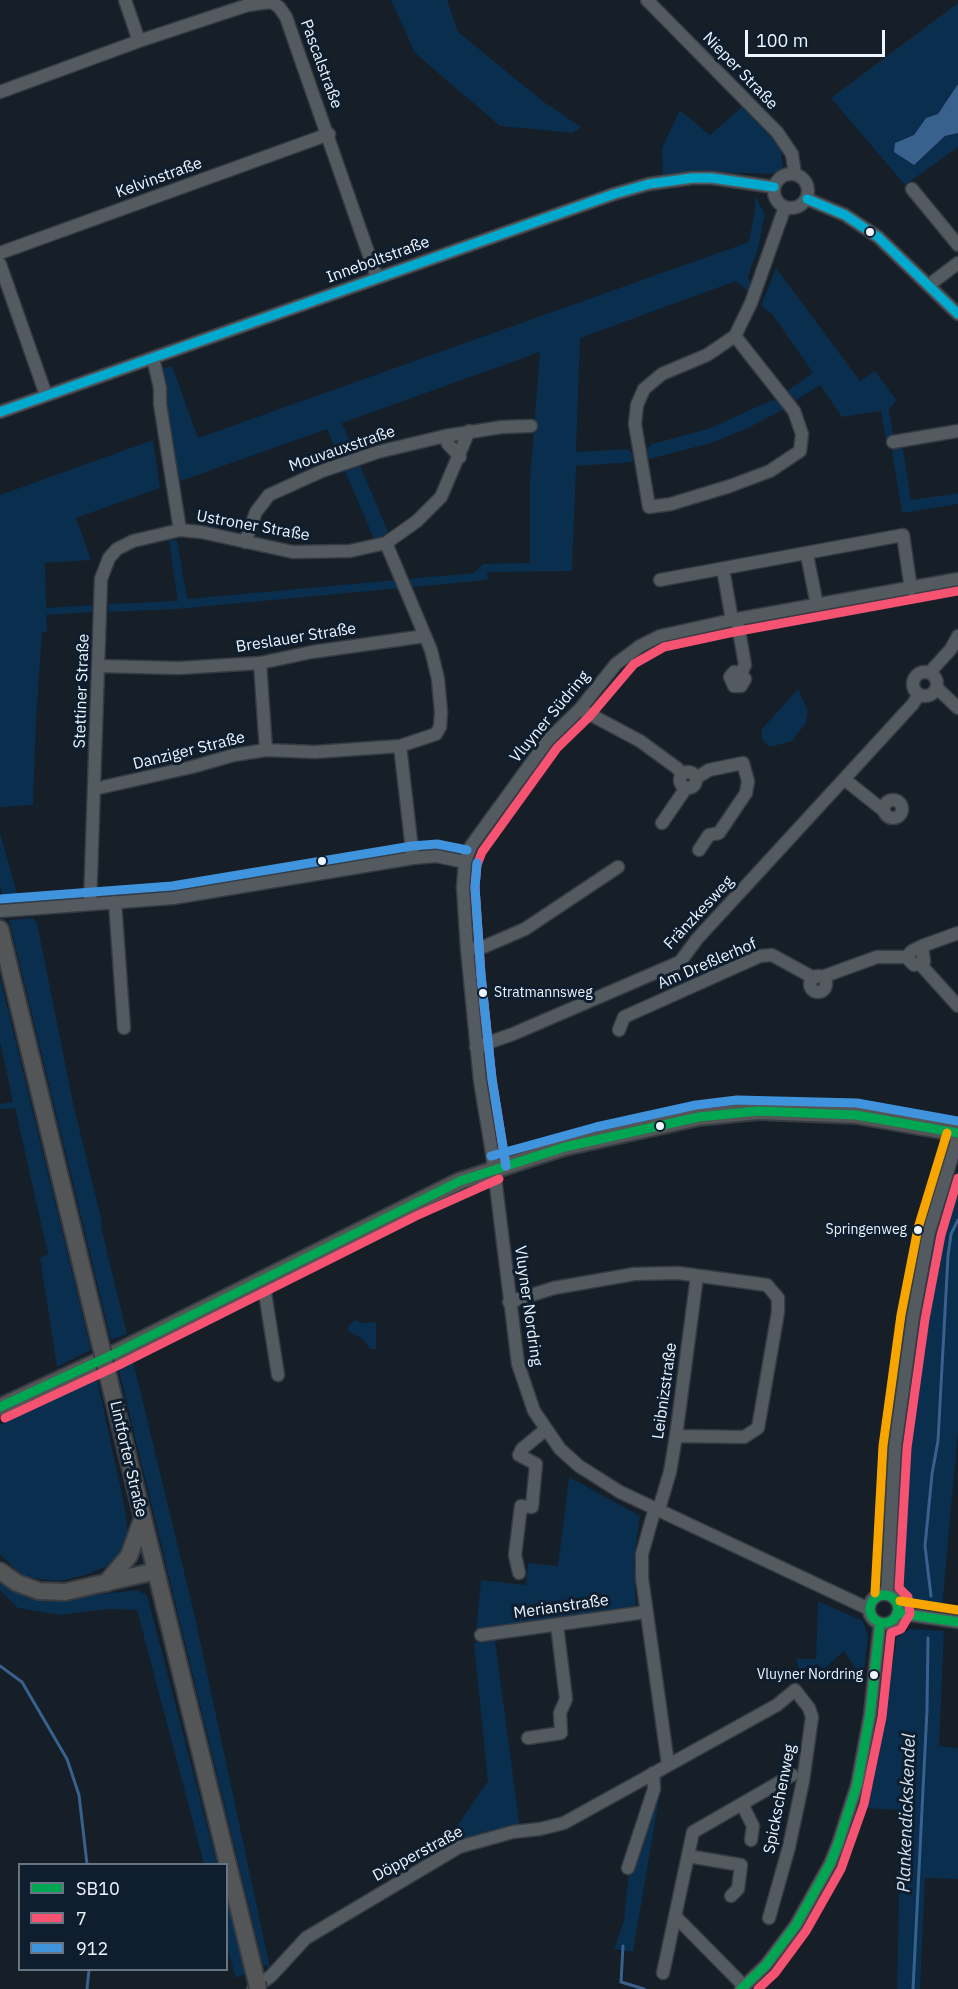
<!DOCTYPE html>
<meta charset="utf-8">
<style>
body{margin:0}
#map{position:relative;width:958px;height:1989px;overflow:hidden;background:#161e27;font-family:"IBM Plex Sans",sans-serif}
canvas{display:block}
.legend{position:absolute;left:18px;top:1863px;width:210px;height:108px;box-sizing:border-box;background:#0f1e2e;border:2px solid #687481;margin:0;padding:8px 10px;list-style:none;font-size:18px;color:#edf5fe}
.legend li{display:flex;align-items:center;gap:12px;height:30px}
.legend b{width:30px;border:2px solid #687481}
.scale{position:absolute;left:745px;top:30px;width:140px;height:27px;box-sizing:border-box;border:3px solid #edf5fe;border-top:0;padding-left:8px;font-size:18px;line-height:21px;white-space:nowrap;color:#edf5fe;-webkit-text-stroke:4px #0f1e2e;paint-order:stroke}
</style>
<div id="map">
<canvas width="958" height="1989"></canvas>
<ul class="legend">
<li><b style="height:8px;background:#00a651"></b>SB10</li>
<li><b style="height:8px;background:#f65372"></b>7</li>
<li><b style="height:8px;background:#4094de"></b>912</li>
</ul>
<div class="scale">100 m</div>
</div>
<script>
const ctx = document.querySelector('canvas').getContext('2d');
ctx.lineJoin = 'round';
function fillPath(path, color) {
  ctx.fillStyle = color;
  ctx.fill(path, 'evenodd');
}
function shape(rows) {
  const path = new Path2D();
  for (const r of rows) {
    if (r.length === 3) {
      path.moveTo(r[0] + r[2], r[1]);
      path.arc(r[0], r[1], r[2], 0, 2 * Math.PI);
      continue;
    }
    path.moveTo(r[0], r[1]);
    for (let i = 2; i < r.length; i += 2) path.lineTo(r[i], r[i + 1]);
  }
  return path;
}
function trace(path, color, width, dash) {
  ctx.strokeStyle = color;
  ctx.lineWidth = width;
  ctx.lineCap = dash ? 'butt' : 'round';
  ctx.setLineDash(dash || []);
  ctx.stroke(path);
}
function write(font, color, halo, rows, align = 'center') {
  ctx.font = font + ' "IBM Plex Sans",sans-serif';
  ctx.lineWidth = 6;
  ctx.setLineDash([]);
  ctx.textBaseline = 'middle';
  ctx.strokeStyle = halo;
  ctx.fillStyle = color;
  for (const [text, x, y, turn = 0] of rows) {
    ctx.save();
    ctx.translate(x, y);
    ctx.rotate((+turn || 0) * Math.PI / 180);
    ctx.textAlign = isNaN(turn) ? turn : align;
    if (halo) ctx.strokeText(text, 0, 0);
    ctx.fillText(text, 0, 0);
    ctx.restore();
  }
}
fillPath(shape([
 [391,0,447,0,458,32,544,102,581,127,573,133,500,126,415,53],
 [958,3,958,84,938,114,926,118,914,135,895,143,914,165,945,136,958,133,958,147,905,185,831,98],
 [744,105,775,136,781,150,783,168,772,174,713,172,663,175,662,148,680,110,710,135],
 [755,196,765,214,759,245,748,277,752,287,750,293,736,281,580,338,576,452,627,449,632,453,633,462,576,466,572,571,487,572,488,580,176,609,108,612,109,604,178,601,169,540,177,540,187,599,474,573,483,564,530,563,530,480,540,352,342,423,389,534,374,539,327,429,175,483,168,439,172,437,169,413,164,409,161,369,172,366,198,438,749,242,755,209],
 [776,268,860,381,875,371,896,400,889,410,894,439,886,441,881,411,842,417,820,385,793,402,787,391,813,373,773,315,761,306],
 [772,400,780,401,784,409,746,429,711,443,646,460,646,449,652,444,711,428],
 [153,440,160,488,76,518,91,560,45,563,46,608,95,605,95,612,46,615,47,632,42,632,36,721,33,805,0,807,0,495],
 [902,442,911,500,958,493,958,504,902,513,891,444],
 [798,689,808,711,806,723,792,741,770,747,762,739,762,729],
 [0,833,19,900,4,901,0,886],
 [33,918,37,923,74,1107,101,1218,102,1231,127,1334,111,1340,9,920],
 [0,977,91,1350,57,1367,40,1258,48,1254,15,1108,0,1109,0,1104,13,1102,0,1042],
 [958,1183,958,1431,942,1609,915,1603,904,1596,896,1588,896,1567,904,1562,903,1521,907,1469,905,1464,925,1298,937,1225,943,1227],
 [355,1320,364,1323,376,1322,376,1349,370,1349,363,1339,349,1332,348,1326],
 [133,1361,195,1617,270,1968,263,1964,118,1367],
 [97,1378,125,1509,128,1533,122,1549,115,1563,86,1575,60,1581,39,1579,20,1574,0,1554,0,1425],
 [569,1477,640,1516,634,1561,636,1605,630,1609,476,1630,481,1580,526,1585,528,1563,558,1566],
 [0,1583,29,1598,49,1601,136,1590,147,1595,217,1864,204,1864,137,1610,107,1609,60,1615,18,1608,0,1590],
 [818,1601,863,1621,868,1636,863,1679,844,1651,824,1669,817,1664,802,1678,796,1659,816,1659],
 [910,1629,944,1631,939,1746,958,1748,958,1879,925,1878,920,1989,897,1989,901,1810,862,1808,883,1723,897,1637],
 [495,1640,520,1828,438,1854,488,1781,474,1643],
 [663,1775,633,1952,614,1949,624,1921,629,1872,657,1779],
 [227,1901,245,1974,236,1978,227,1947]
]), '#0a2e4d');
fillPath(shape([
 [958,84,958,133,945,136,914,165,894,152,895,143,914,135,926,118,938,114]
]), '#38618d');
trace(shape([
 [931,1596,925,1546,932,1474,938,1441,948,1256,951,1234,958,1220],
 [0,1666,22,1682,67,1759,79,1795,87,1864],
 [623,1946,621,1982,644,1989],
 [87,1989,89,1970],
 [913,1989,927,1710,928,1638]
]), '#38618d', 3);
const minor = shape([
 [125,0,139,41],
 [647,0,777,132,792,154,795,174],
 [0,92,139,41,248,5,271,2,279,7,286,17,377,278],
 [791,191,17],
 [912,189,958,245],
 [807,199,845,215,878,237,958,314],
 [0,253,329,134],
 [0,264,46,395],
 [929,285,958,263],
 [735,336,794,411,802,434,800,451,770,471,730,486,671,504,649,507,635,424,637,405,644,389,662,374,707,355,735,336,751,303,785,207],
 [153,358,160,388,160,404,180,530,201,532,293,552,350,551,386,543,417,521,441,497,469,431],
 [0,412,614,194,649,184,692,178,712,178,774,187],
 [445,436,502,427,531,426],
 [893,442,958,431],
 [245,542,256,512,269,495,322,471,378,452,445,436,448,444,460,457],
 [386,543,431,650,438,679,441,712,440,727,436,734,400,746,413,858],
 [807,555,817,605],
 [723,569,732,620],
 [660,580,903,535,911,589],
 [737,619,745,665,741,673,745,679,741,686,734,686,730,677,734,672,741,673],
 [260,663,266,750],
 [99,666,179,668,260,663,312,652,425,636],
 [930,672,951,649,958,636],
 [925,684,12],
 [937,688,958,708],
 [580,709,640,741,677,768,682,774],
 [688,780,8],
 [696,778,709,770,743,763,748,781,746,793,719,833,709,835,699,850],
 [844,779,883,810],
 [94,789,192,767,234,755,266,750,315,752,400,746],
 [893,809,9],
 [662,823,686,788],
 [115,902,124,1028],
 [90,904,101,579,109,558,117,549,133,541,180,530],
 [0,911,173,898,413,858,436,856,465,862],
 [922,946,924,961,914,965,906,957,912,951,922,946,958,933],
 [467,949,481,948,525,929,618,867],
 [921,965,958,1006],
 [818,984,8],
 [822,977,877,957,906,957],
 [619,1030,624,1017,760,956,772,955,814,978],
 [476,1047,513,1034,680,962,697,939,913,704,919,694],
 [263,1280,278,1375],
 [509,1302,554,1288,634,1274,678,1273,767,1285,778,1298,778,1312,758,1428,744,1437,676,1436],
 [655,1508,642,1554,642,1578,668,1764],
 [659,1509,670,1472,676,1436,697,1276],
 [519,1573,515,1555,521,1506,532,1507,536,1464,519,1455,522,1449,545,1430],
 [887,1594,895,1447,913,1317,929,1232,958,1137],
 [884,1609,15],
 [869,1609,620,1492,579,1466,560,1449,534,1411,518,1364,492,1153,480,1081,467,949,463,887,465,862,471,846,548,740,580,709,616,664,640,646,660,636,732,620,958,579],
 [898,1613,958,1622],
 [481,1635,646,1612],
 [528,1738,561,1733,560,1713,566,1699,557,1625],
 [742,1804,753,1826,751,1840],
 [688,1856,741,1865,738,1889,731,1896],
 [628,1868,654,1789,653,1773],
 [675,1916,744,1986],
 [663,1973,693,1832,792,1775],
 [253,1989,271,1976,306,1938,459,1847,513,1832,540,1829,564,1823,777,1705,795,1690,809,1708,812,1717,803,1781,789,1847,769,1918],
 [741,1989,766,1965,796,1925,830,1864,838,1844,857,1785,870,1715,880,1623]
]);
const major = shape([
 [0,929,97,1330],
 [111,1388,257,1983],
 [0,1407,114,1354,460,1181,565,1147,699,1117,758,1111,856,1115,958,1133],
 [0,1571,17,1583,39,1591,65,1592,156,1571],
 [106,1583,129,1556,142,1520]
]);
trace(minor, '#363b42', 15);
trace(major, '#363b42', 20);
trace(minor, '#535a60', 12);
trace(major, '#535557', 16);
const majorBridge = shape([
 [97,1330,111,1388],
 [257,1983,258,1989]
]);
trace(majorBridge, '#363b42', 20, []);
trace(majorBridge, '#535557', 16);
trace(shape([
 [0,1407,114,1354,460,1181,565,1147,699,1117,758,1111,856,1115,958,1133],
 [884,1609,14],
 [898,1613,958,1622],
 [741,1989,766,1965,796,1925,830,1864,838,1844,857,1785,870,1715,880,1623]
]), '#00a651', 9);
trace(shape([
 [506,1166,492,1079,481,975,475,887,477,865,482,852,557,748,589,717,634,664,664,647,734,632,958,591],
 [5,1418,119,1365,416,1216,499,1179],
 [758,1989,775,1973,806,1931,841,1869,864,1804,882,1717,891,1633,901,1629,910,1614,908,1597,899,1588,907,1448,925,1319,941,1235,958,1178]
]), '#f65372', 9);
trace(shape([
 [477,863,475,887,481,975,492,1079,506,1166],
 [0,899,172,886,412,846,437,844,467,850],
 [491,1156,596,1127,696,1105,737,1100,857,1103,958,1121]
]), '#4094de', 9);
trace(shape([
 [875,1593,883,1446,901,1315,918,1228,947,1133],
 [900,1601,958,1610]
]), '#f7a600', 9);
trace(shape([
 [807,199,845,215,878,237,958,314],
 [0,412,614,194,649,184,692,178,712,178,774,187]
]), '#00a9ce', 9);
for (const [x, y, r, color] of [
 [870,232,5,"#edf5fe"],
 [322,861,5,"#edf5fe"],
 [483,993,5,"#edf5fe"],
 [660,1126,5,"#edf5fe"],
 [918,1230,5,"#edf5fe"],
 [874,1675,5,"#edf5fe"]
]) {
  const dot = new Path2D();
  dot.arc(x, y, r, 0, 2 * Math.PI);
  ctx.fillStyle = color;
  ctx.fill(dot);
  trace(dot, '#0f1e2e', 2);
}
write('14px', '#edf5fe', '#0f1e2e', [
 ["Stratmannsweg",494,993,"left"],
 ["Springenweg",907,1230],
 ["Vluyner Nordring",863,1675]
], 'right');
write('16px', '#edf5fe', '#0f1e2e', [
 ["Pascalstraße",321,64,70],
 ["Nieper Straße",740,71,46],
 ["Kelvinstraße",159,178,-20],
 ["Inneboltstraße",378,260,-20],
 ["Mouvauxstraße",342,449,-19],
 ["Ustroner Straße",253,526,10],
 ["Breslauer Straße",296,638,-9],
 ["Stettiner Straße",82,691,-88],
 ["Vluyner Südring",550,717,-50],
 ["Danziger Straße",189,751,-14],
 ["Fränzkesweg",699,913,-47],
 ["Am Dreßlerhof",707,964,-23],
 ["Vluyner Nordring",528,1306,82],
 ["Leibnizstraße",665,1391,-82],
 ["Lintforter Straße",128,1459,77],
 ["Merianstraße",561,1607,-8],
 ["Spickschenweg",780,1799,-79],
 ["Döpperstraße",418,1854,-28]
]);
write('italic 18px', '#d6e3f1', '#0f1e2e', [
 ["Plankendickskendel",907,1813,-88]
]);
</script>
